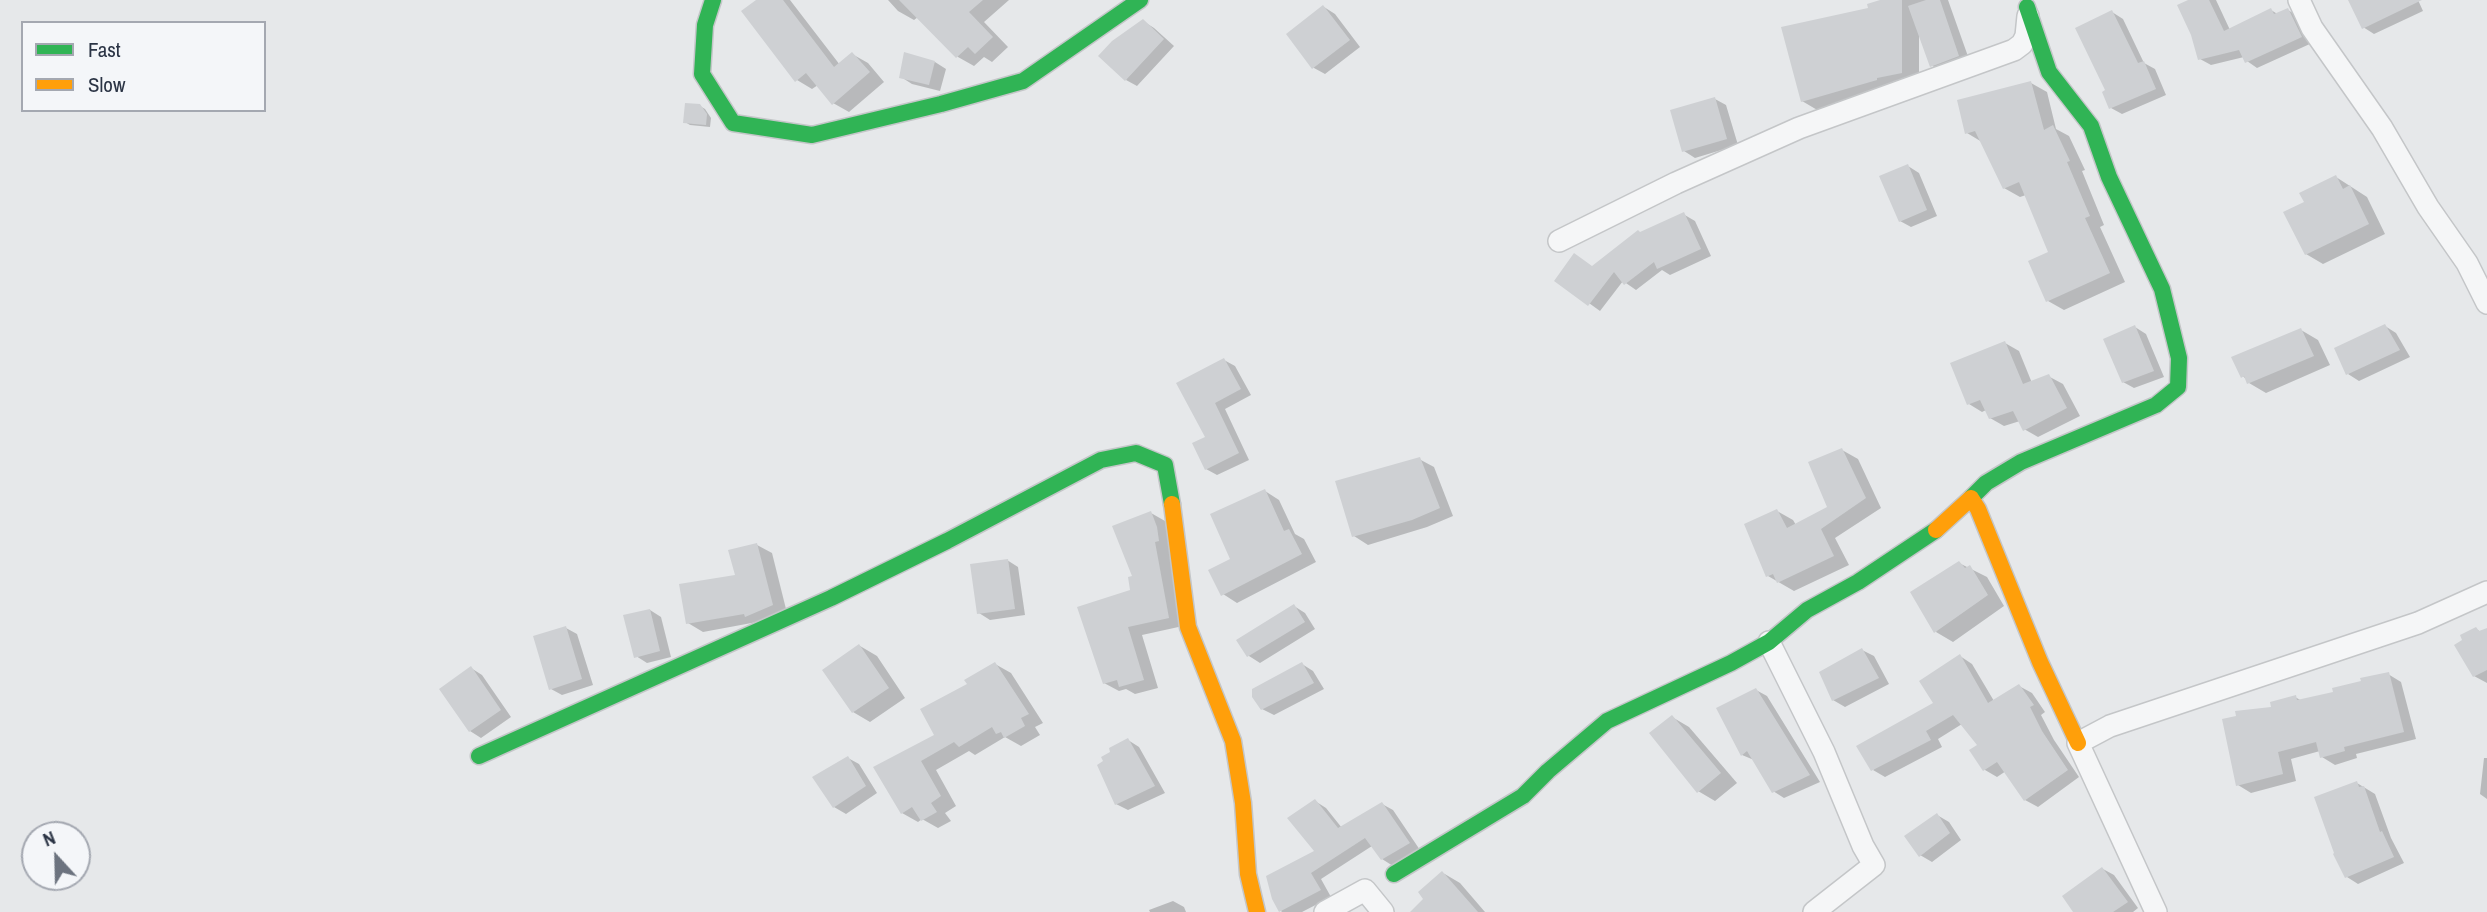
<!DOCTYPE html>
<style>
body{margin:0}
#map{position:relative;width:2487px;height:912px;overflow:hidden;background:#e6e8ea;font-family:"Archivo Narrow",sans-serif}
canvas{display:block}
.legend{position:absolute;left:21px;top:21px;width:245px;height:91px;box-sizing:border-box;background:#f4f6f9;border:2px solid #a4a8b1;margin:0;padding:9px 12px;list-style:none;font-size:21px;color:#2b3445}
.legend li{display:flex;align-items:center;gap:14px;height:35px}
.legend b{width:35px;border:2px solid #a4a8b1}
.north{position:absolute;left:21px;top:821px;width:70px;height:70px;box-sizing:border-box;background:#f4f6f9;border:2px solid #a4a8b1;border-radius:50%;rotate:338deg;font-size:19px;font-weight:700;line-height:28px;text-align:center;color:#2b3445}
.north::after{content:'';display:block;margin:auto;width:24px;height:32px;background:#6c737f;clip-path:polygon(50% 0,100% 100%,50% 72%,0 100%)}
</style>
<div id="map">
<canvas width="2487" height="912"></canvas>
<ul class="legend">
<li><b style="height:9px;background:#30b455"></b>Fast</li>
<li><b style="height:9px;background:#ff9f0a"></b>Slow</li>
</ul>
<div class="north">N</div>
</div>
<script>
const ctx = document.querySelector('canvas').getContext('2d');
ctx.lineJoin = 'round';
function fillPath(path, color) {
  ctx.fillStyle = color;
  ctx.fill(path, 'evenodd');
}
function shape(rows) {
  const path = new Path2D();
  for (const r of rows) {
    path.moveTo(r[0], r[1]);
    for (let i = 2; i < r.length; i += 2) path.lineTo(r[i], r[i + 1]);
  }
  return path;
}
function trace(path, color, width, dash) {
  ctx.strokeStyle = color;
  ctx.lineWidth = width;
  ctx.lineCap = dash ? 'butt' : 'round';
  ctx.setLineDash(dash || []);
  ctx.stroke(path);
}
fillPath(shape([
 [759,0,790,0,840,65,852,54,868,63,884,82,849,112,833,103,818,85,812,89,797,80],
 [888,0,1009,0,984,22,1008,47,992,62,984,57,974,66,958,57,918,17,914,20,898,11],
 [1887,0,1948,0,1970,62,1942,72,1931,65,1919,31,1919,83,1819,111,1802,101,1870,10],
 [2192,0,2216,0,2230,30,2271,10,2279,15,2288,10,2299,17,2312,43,2257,68,2247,61,2244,57,2211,65,2200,59,2193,34],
 [2350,0,2418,0,2423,11,2374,34,2363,27],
 [1324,7,1335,14,1360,47,1325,74,1314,68,1288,34],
 [2112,12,2123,19,2144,63,2155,69,2166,95,2122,114,2111,108,2108,91],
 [1143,21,1154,28,1174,46,1137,86,1126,80],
 [935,62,946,69,940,91,912,84,901,77],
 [2031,83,2047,92,2056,129,2069,136,2085,170,2082,171,2104,225,2100,227,2125,282,2064,310,2048,301,2050,253,2026,195,2020,197,2004,188,1982,142,1967,133],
 [1715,99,1726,105,1738,145,1695,158,1684,151],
 [700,106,705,109,711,118,710,127,690,125,685,122],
 [1908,166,1919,173,1937,216,1911,227,1900,221],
 [2336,177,2367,197,2385,234,2323,264,2306,254,2306,203],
 [1683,214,1695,221,1711,256,1670,275,1662,270,1636,290,1623,281,1600,311,1557,280,1598,273,1641,234],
 [2385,326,2396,333,2410,357,2359,381,2348,374],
 [2135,327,2146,334,2164,377,2134,388,2123,382],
 [2301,330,2318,340,2330,365,2266,393,2249,383,2243,376],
 [2005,343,2019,351,2032,383,2048,376,2063,384,2080,416,2038,437,2024,429,2020,421,2004,426,1990,418,1986,410,1982,412,1969,404],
 [1224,360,1235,366,1251,395,1225,409,1249,460,1217,475,1206,469,1207,437],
 [1842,450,1858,459,1881,508,1835,538,1849,565,1794,591,1768,576,1777,511,1793,520,1796,525,1830,508],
 [1419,459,1434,467,1453,516,1427,527,1368,545,1354,536],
 [1265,491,1279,500,1295,534,1304,539,1316,562,1237,603,1223,594,1232,559],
 [1151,513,1165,521,1183,626,1142,635,1158,688,1135,694,1126,689,1119,691,1104,683,1132,591],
 [757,545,772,553,787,613,757,622,703,632,688,623,737,576],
 [1007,560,1018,567,1025,615,990,620,979,613],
 [1959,563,1987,577,2004,606,1953,642,1936,632],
 [1294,606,1305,613,1315,629,1260,663,1249,656,1239,641],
 [650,610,661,617,671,657,647,663,636,656],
 [566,628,577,634,593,685,562,695,551,689],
 [2476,629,2483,633,2487,630,2487,683,2474,676],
 [860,646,877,656,905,698,870,722,853,712],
 [1862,650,1874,656,1889,684,1845,707,1833,700],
 [1960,656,1972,664,1994,701,2019,686,2032,693,2045,712,2041,715,2054,740,2079,777,2038,807,2025,800,2006,771,1997,777,1985,770,1971,751,1980,746,1962,724,1938,739,1942,747,1885,777,1873,770,1936,704],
 [995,664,1011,673,1043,723,1035,727,1040,735,1021,746,1005,737,975,755,969,751,936,770,956,806,945,813,951,821,938,828,922,819,918,822,902,813,875,767,936,736,969,685],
 [1302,664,1313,671,1324,689,1274,715,1262,709],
 [471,668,482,675,511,717,481,738,470,731],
 [2388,674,2401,682,2416,739,2356,754,2357,758,2335,765,2322,757,2320,751,2291,759,2296,781,2251,793,2238,785,2274,708,2295,697,2302,701,2335,693],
 [1756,690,1767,696,1820,782,1784,798,1773,791,1754,760,1742,755,1718,709],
 [1672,717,1689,727,1737,783,1715,801,1698,791],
 [1128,740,1139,747,1165,793,1128,810,1116,804],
 [848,758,859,764,877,793,846,814,834,807,815,777],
 [2484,758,2487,758,2487,799,2480,794],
 [2357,783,2375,794,2391,838,2404,863,2358,884,2347,877],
 [1315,801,1326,808,1342,828,1382,804,1393,810,1420,850,1393,866,1382,859,1372,846,1321,879,1331,897,1302,912,1282,912,1281,911,1316,851],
 [1937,815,1949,822,1961,840,1932,862,1920,855],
 [2103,869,2114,875,2138,908,2133,912,2076,912],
 [1443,873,1460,883,1485,912,1426,912],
 [1173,901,1184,907,1186,912,1150,912,1149,910]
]), '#0003');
fillPath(shape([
 [756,0,783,0,834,67,852,52,870,72,832,105,806,73,795,82,741,11],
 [899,0,983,0,969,12,993,37,975,54,968,47,956,58],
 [1880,0,1902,0,1902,73,1877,78,1877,80,1801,102,1781,27,1868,8,1867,4],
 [1926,0,1940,0,1959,56,1930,67,1908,6],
 [2188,0,2209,0,2224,31,2271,8,2274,14,2288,8,2302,37,2245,63,2239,50,2198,60,2191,35,2177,5],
 [2348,0,2422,0,2362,29],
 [1323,5,1350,40,1312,69,1286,34],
 [2112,10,2138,63,2144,61,2156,89,2109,109,2102,92,2105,90,2075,28],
 [1143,19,1164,39,1125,81,1098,56,1112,41],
 [904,52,935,61,929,85,899,78],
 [2031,81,2044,130,2053,125,2070,161,2067,162,2090,216,2085,218,2110,273,2046,302,2028,261,2048,252,2019,182,2003,189,1975,131,1965,134,1957,100],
 [1715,97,1727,139,1682,152,1670,110],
 [685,103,700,104,707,114,706,125,683,123],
 [1908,164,1927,210,1899,222,1879,176],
 [2336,175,2343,189,2350,185,2369,224,2305,255,2283,212,2304,202,2299,193],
 [1684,212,1701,249,1657,269,1654,262,1624,285,1614,272,1588,306,1554,281,1574,253,1592,266,1638,230,1640,232],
 [2385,324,2400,350,2346,375,2334,348],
 [2135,325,2154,371,2122,383,2103,339],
 [2301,328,2314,356,2247,384,2244,376,2241,378,2231,357],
 [2005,341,2023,384,2049,374,2067,408,2023,431,2013,411,1989,419,1980,400,1967,405,1950,363],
 [1224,358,1241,389,1215,403,1239,453,1205,470,1192,443,1205,437,1176,383],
 [1842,448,1866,498,1821,529,1834,556,1777,583,1773,574,1766,577,1744,524,1777,509,1787,528,1827,507,1808,462],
 [1420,457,1440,508,1412,520,1352,537,1335,481],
 [1265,489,1284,531,1289,529,1302,554,1221,596,1208,570,1230,559,1210,514],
 [1151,511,1157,527,1159,541,1155,542,1169,618,1128,627,1144,680,1119,687,1117,680,1103,684,1077,607,1130,590,1128,577,1132,576,1112,526],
 [757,543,773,605,745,617,744,614,686,624,679,584,735,575,728,550],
 [1008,559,1015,609,977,614,970,564],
 [1959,561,1965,568,1970,565,1988,595,1934,633,1910,592],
 [1294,604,1305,622,1247,657,1236,640],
 [650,609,660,651,634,658,623,615],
 [566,626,582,679,549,690,533,636],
 [2476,627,2479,631,2487,628,2487,670,2473,677,2454,645,2462,640,2460,635],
 [859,644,889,688,852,713,822,670],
 [1862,648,1879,678,1832,701,1819,672],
 [1960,654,1988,703,2019,684,2034,705,2030,707,2042,731,2068,770,2024,801,1997,762,1983,771,1969,750,1977,745,1953,715,1926,731,1931,740,1871,771,1856,746,1933,703,1919,681],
 [995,662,1029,714,1021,718,1025,726,1004,738,1001,732,996,734,992,727,959,747,954,742,921,761,941,796,931,803,937,812,921,821,912,807,901,814,873,767,934,735,920,709,967,684,964,680],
 [1302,662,1314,683,1261,710,1252,697,1252,689],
 [471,666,501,710,469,732,439,689],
 [2389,672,2404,732,2344,747,2345,751,2320,758,2316,742,2278,752,2283,774,2236,786,2222,719,2236,716,2235,711,2271,707,2270,702,2296,695,2297,700,2333,692,2332,688,2361,681,2360,678],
 [1756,688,1810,775,1772,793,1747,751,1741,756,1716,708],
 [1672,715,1721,773,1697,793,1649,733],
 [1128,738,1155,786,1115,805,1097,765,1103,761,1101,757,1110,752,1109,748],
 [848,756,866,786,833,808,812,777],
 [2357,781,2359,787,2364,786,2380,832,2382,831,2394,857,2345,878,2333,854,2334,853,2314,797],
 [1315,799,1338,828,1382,802,1410,843,1381,860,1365,838,1311,873,1321,890,1279,912,1272,899,1266,876,1314,851,1287,818],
 [1937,813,1950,833,1919,857,1904,836],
 [2102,867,2128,902,2113,912,2073,912,2062,896],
 [1442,871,1478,912,1410,912,1423,899,1418,892]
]), '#ced0d3');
const street = shape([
 [2299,0,2312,28,2382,128,2428,207,2467,263,2487,303],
 [1559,241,1676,183,1799,128,2014,50,2022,44,2026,36,2028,16],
 [1769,642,1824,752,1863,846,1874,865,1814,912],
 [1325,912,1365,890,1383,912],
 [2156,912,2078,743,2110,726,2418,623,2487,592]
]);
const fast = shape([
 [713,0,705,25,702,74,733,123,812,135,941,104,1023,81,1140,0],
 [1971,498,1986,483,2021,462,2156,405,2178,387,2179,358,2162,289,2109,177,2091,126,2049,72,2027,7],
 [479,756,831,598,947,541,1101,460,1136,453,1165,465,1172,504],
 [1394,874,1523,796,1548,771,1607,721,1731,663,1769,642,1807,610,1858,582,1936,530]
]);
const slow = shape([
 [1172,504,1188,627,1233,741,1243,803,1248,874,1257,912],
 [1936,530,1971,498,1978,509,2040,662,2078,743]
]);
trace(street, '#c4c6c8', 24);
trace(fast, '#c4c6c8', 19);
trace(slow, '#c4c6c8', 19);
trace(street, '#f5f6f7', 21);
trace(fast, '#30b455', 16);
trace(slow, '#ff9f0a', 16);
</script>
